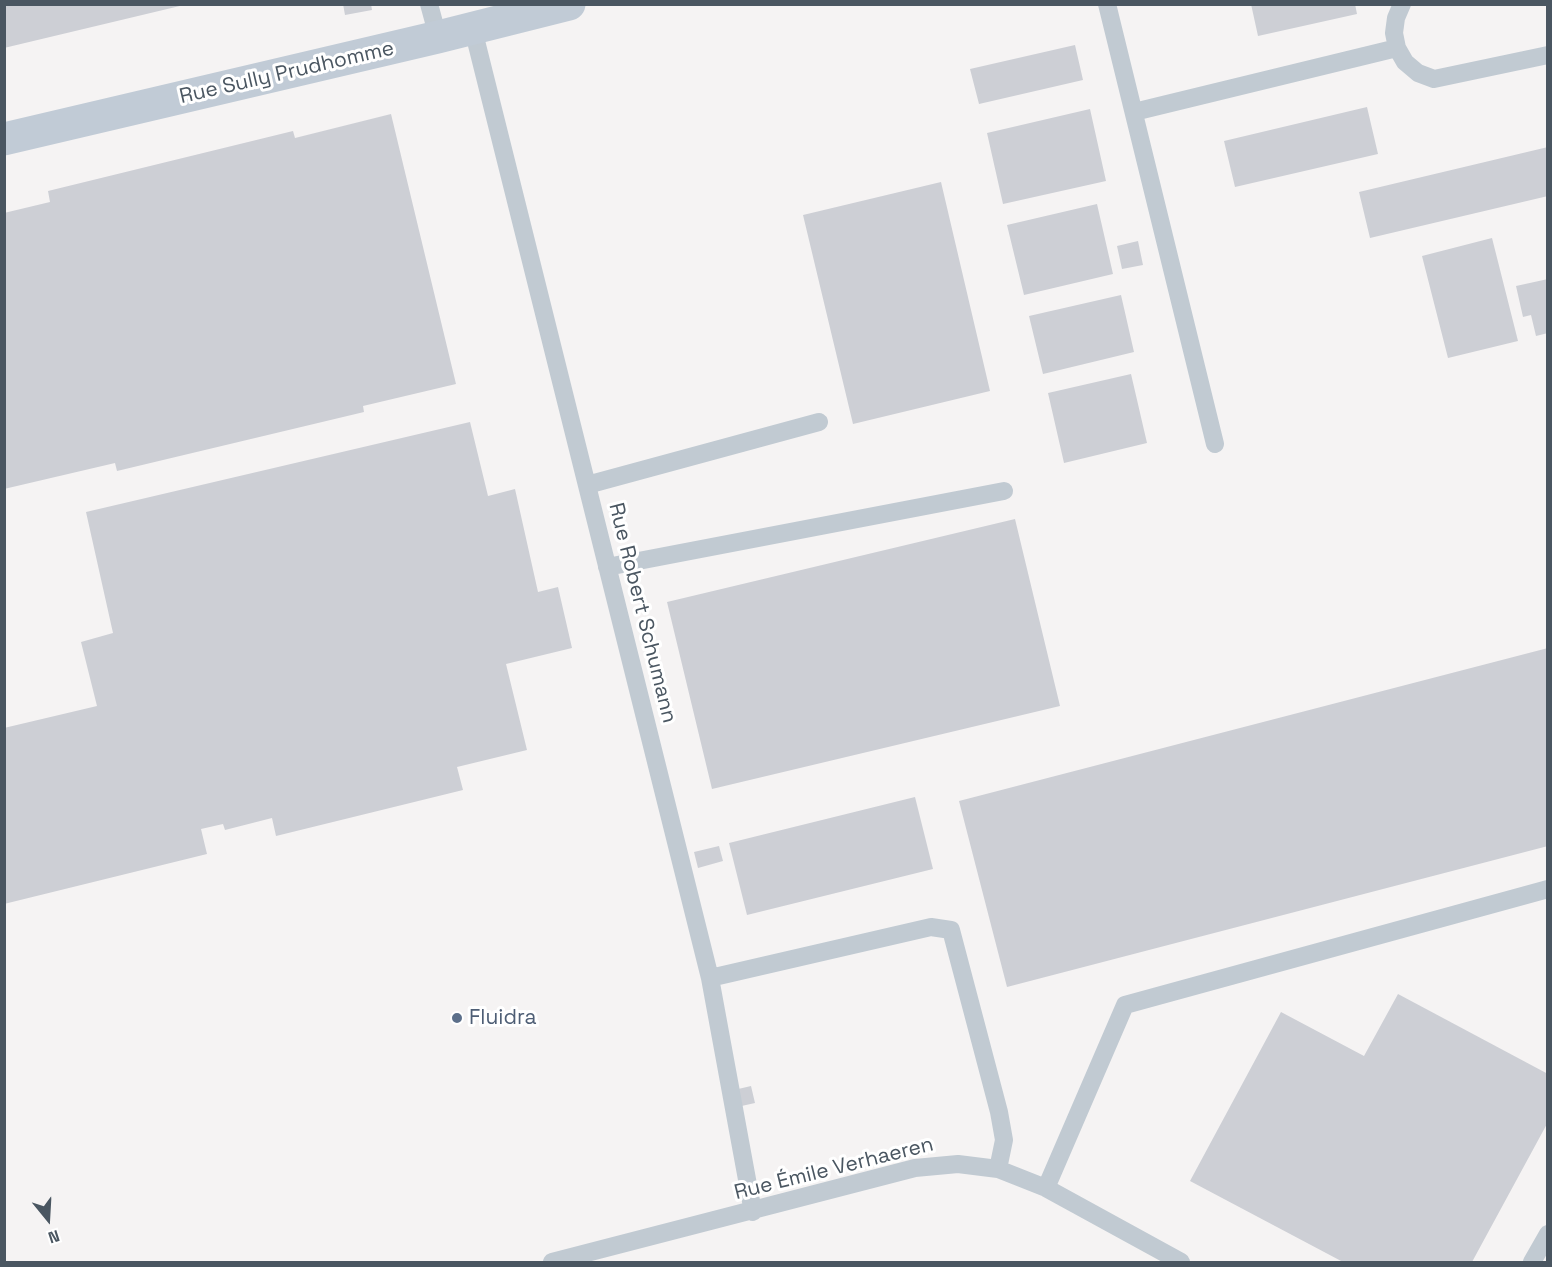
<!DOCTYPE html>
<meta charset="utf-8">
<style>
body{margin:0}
#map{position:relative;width:1552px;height:1267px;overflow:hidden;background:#f5f3f3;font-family:"Space Grotesk",sans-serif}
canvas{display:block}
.frame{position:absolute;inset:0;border:6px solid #4a5661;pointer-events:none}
.north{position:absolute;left:18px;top:1189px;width:60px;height:60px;-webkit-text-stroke:4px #fff;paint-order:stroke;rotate:162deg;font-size:16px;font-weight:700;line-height:24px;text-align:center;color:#4a5661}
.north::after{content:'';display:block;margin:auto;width:21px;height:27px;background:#4a5661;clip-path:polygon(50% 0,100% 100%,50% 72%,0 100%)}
</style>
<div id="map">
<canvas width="1552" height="1267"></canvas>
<div class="frame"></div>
<div class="north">N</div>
</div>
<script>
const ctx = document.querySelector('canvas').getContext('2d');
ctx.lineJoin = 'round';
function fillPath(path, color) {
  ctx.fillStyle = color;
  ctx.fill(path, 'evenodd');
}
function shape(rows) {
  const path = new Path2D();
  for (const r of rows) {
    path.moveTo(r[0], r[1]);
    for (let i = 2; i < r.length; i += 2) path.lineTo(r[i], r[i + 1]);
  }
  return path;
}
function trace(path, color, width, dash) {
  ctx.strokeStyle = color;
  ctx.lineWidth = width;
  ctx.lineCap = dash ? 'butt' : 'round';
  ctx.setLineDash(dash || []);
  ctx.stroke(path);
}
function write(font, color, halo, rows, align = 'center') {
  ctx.font = font + ' "Space Grotesk",sans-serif';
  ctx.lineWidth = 6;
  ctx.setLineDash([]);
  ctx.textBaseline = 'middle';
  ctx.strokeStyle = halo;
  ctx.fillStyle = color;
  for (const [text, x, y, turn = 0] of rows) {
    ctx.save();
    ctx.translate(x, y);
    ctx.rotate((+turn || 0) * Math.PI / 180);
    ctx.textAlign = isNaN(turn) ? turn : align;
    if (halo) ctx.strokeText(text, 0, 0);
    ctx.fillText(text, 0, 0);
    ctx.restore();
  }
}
fillPath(shape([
 [4,4,184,4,184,5,4,48],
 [343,4,371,4,372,10,345,15],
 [1251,4,1355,4,1357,14,1258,36],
 [1075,45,1083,80,979,104,970,69],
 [1367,107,1378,154,1235,187,1224,141],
 [1090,109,1106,181,1003,204,987,133],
 [391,114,456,384,363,406,364,412,117,471,115,463,4,489,4,213,50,202,48,191,293,131,295,138],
 [1548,147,1548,196,1370,238,1359,192],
 [941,182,990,391,853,424,803,215],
 [1097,204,1113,274,1024,295,1007,225],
 [1492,238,1518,341,1448,358,1422,256],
 [1138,241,1143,265,1122,269,1117,246],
 [1548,279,1548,333,1536,336,1531,315,1523,317,1516,286],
 [1121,295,1134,352,1043,374,1029,316],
 [1131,374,1147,443,1064,463,1048,393],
 [470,422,488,496,515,489,538,592,558,587,572,648,506,664,527,750,457,767,463,790,276,836,272,818,225,830,223,824,201,829,207,854,4,904,4,728,97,706,81,642,113,633,86,512],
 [1015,519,1060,706,712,789,667,602],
 [1548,648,1548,846,1007,987,959,801],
 [915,797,933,869,747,915,729,843],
 [719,846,723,861,698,868,694,852],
 [1398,994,1548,1074,1548,1122,1472,1262,1343,1262,1190,1181,1281,1012,1364,1056],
 [751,1086,755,1103,737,1107,734,1090]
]), '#cdcfd5');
trace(shape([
 [429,4,438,37],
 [1107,4,1215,444],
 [1402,4,1396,18,1394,33,1397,48,1405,62,1418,73,1434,79,1548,55],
 [473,29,710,978,753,1212],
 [1134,112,1397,48],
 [587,485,819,422],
 [607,567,1004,491],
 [710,978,931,927,951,930,999,1112,1004,1140,998,1169],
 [1046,1188,1125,1005,1548,889],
 [552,1262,915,1168,958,1164,998,1169,1046,1188,1181,1262],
 [1532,1262,1548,1234]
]), '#c1cad2', 18);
trace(shape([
 [4,139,438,37,569,4]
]), '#c1cbd6', 33);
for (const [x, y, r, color] of [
 [457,1018,6,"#5c6f8a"]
]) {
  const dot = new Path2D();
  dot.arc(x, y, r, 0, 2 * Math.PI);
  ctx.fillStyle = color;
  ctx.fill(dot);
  trace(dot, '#fff', 2);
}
write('21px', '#4a5661', '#fff', [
 ["Rue Sully Prudhomme",287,73,-13],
 ["Rue Robert Schumann",642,613,76],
 ["Rue Émile Verhaeren",834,1169,-14]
]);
write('21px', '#4e5e75', '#fff', [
 ["Fluidra",469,1018]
], 'left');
</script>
